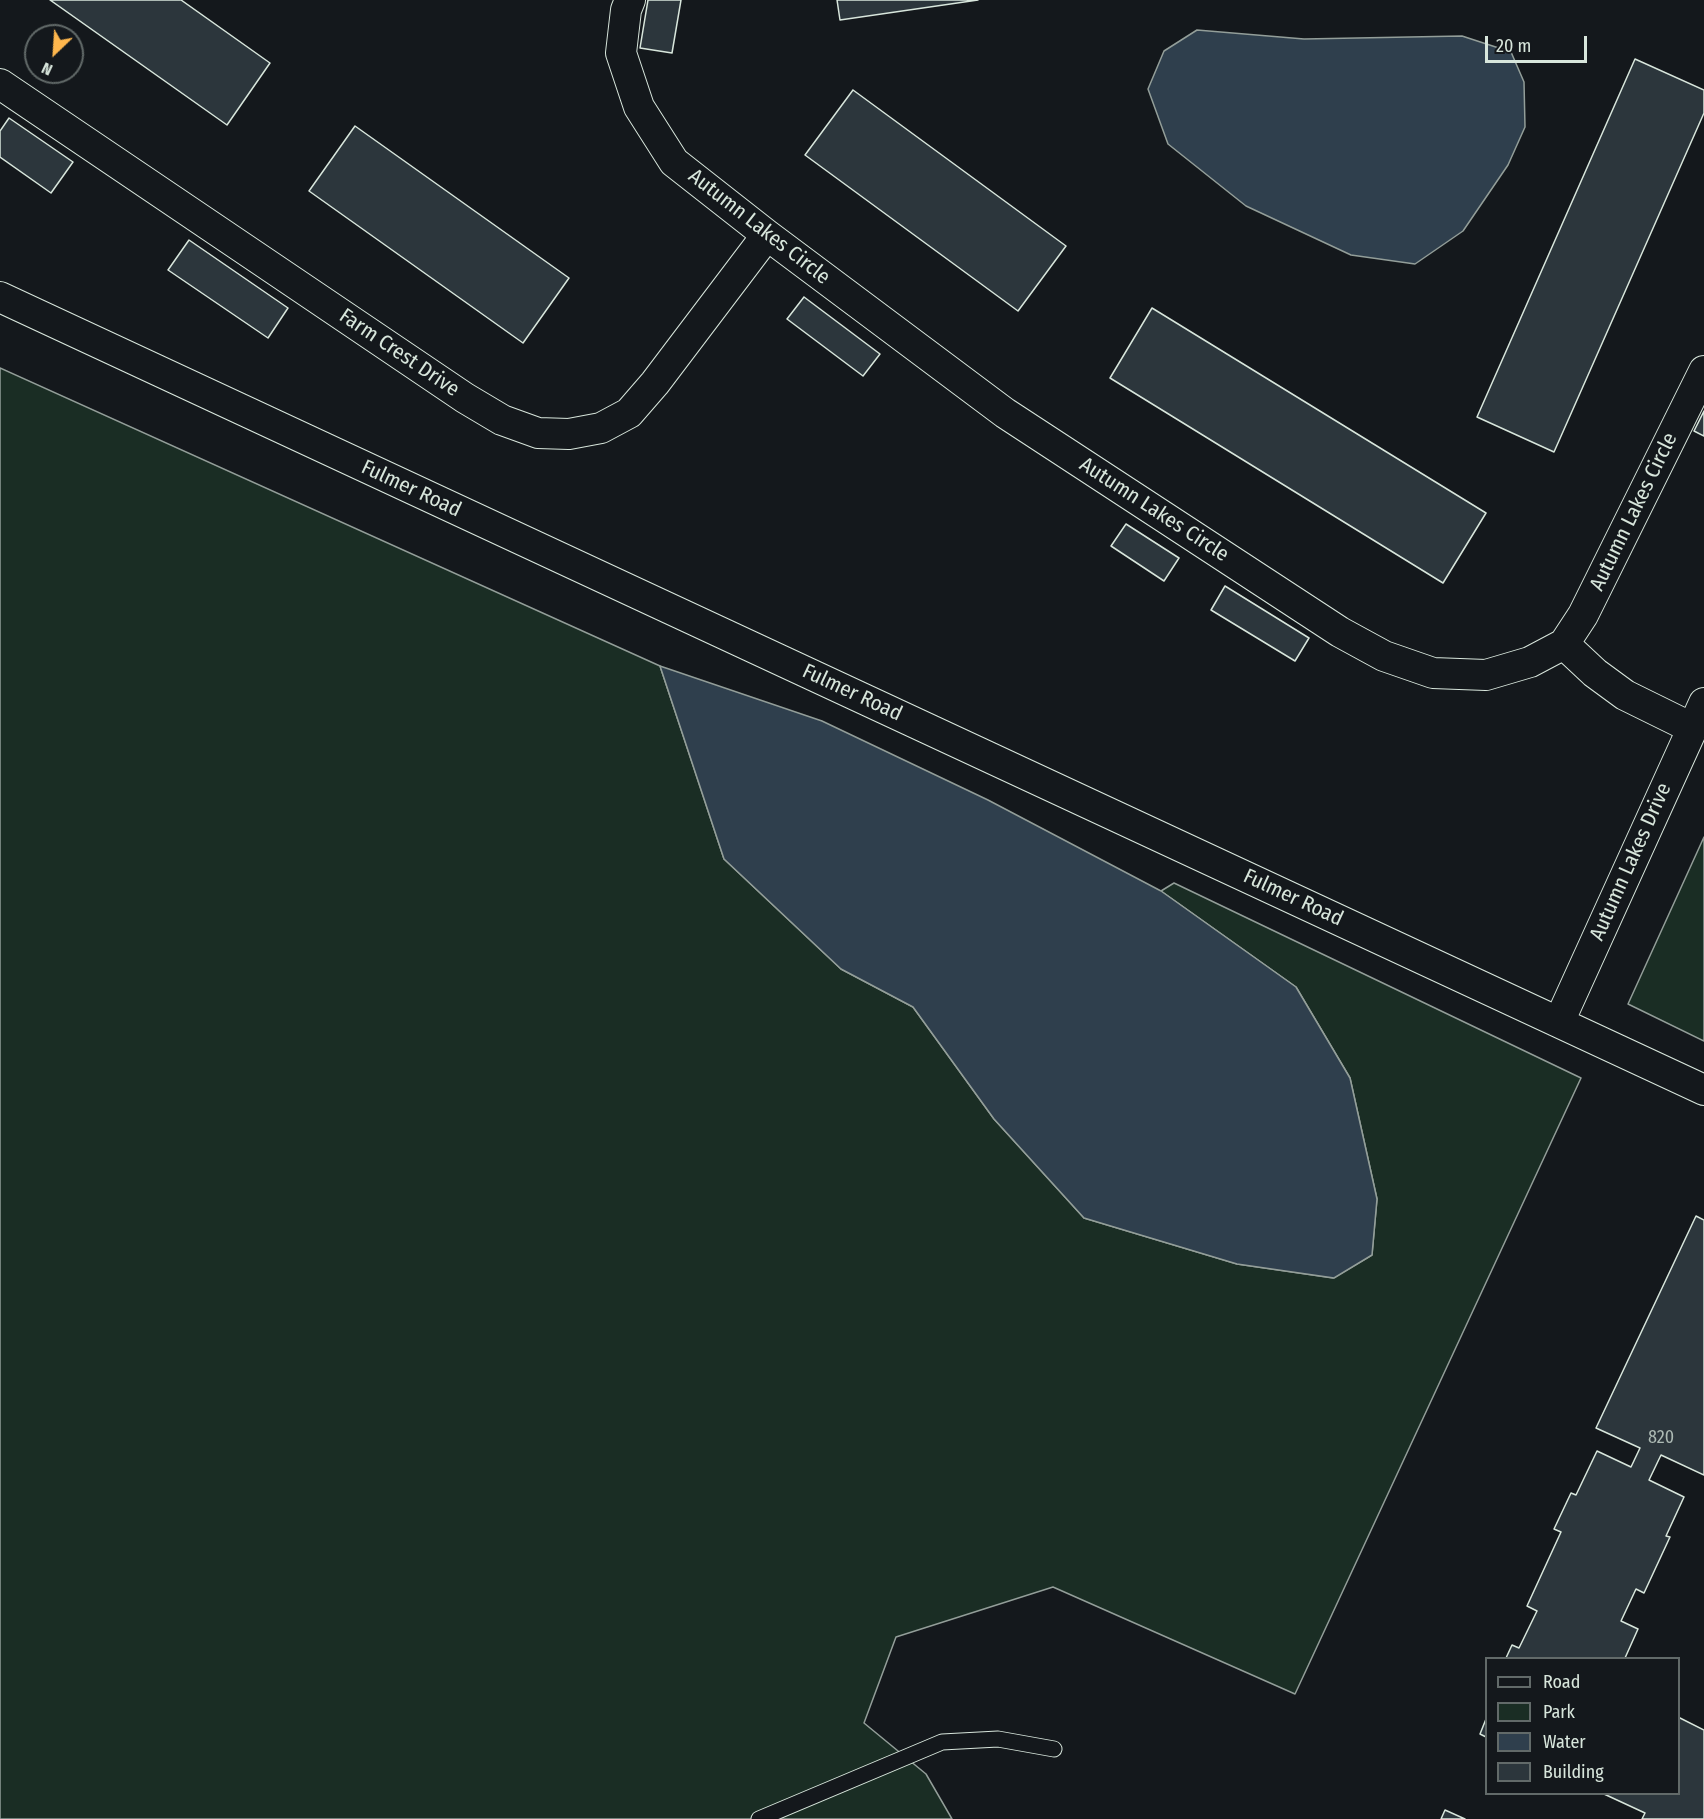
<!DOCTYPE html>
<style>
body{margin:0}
#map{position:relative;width:1704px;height:1819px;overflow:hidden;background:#14181c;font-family:"Fira Sans Condensed",sans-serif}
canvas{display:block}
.legend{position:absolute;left:1485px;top:1657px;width:195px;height:138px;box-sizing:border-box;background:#14181c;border:2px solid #626a69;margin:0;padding:8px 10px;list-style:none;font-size:18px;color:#d8e6dc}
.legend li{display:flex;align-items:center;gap:12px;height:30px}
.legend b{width:30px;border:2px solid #626a69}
.north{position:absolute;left:24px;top:24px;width:60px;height:60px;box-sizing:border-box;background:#14181c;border:2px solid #626a69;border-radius:50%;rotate:205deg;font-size:16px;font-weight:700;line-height:24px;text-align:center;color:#d8e6dc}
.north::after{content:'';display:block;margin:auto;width:21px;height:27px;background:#ffb74d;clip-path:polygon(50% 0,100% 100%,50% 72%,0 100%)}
.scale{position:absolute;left:1485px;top:36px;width:102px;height:27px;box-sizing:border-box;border:3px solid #d8e6dc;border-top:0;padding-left:8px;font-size:18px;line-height:21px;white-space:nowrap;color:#d8e6dc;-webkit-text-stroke:4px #14181c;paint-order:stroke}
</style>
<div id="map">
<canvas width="1704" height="1819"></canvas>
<ul class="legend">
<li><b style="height:8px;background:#14181c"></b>Road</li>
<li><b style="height:16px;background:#1a2d24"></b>Park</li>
<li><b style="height:16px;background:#2f3f4d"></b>Water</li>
<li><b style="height:16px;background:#2c363c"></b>Building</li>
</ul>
<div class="north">N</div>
<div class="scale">20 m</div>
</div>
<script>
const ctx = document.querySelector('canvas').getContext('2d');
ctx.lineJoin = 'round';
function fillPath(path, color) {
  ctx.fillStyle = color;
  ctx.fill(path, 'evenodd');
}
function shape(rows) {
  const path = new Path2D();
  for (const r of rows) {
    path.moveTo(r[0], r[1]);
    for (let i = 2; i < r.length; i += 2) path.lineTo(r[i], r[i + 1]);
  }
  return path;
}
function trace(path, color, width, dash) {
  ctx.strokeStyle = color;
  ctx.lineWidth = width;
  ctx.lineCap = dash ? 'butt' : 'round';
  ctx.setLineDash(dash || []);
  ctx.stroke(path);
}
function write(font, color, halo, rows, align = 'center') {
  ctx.font = font + ' "Fira Sans Condensed",sans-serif';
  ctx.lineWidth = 4.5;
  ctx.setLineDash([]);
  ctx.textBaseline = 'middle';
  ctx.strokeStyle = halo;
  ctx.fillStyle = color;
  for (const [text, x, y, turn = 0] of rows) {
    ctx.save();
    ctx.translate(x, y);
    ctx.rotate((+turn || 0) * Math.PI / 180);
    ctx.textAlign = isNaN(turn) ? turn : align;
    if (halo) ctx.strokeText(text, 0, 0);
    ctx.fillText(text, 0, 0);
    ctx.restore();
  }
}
const green = shape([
 [0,368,660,666,724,859,841,969,913,1007,994,1119,1084,1218,1237,1264,1333,1278,1372,1255,1377,1199,1350,1078,1296,987,1161,891,1174,883,1581,1078,1295,1694,1053,1587,896,1637,864,1723,926,1774,952,1819,0,1819,0,368],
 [1704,837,1704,1041,1628,1004,1704,837]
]);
fillPath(green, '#1a2d24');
trace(green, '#939e99', 1.5);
const water = shape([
 [1197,30,1304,39,1462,36,1511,52,1524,82,1525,127,1508,165,1463,231,1415,264,1351,255,1246,206,1168,144,1148,89,1164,51,1197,30],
 [660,666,822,721,988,800,1161,891,1296,987,1350,1078,1377,1199,1372,1255,1334,1278,1237,1264,1084,1218,994,1119,913,1007,841,969,724,859,660,666]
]);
fillPath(water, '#2f3f4d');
trace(water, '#939e99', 1.5);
const building = shape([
 [50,0,181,0,270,63,227,125,50,0],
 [648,0,681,0,672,53,640,48,648,0],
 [837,0,978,0,840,20,837,0],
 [1635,59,1704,90,1704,113,1554,452,1477,417,1635,59],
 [853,90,1066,246,1018,311,805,155,853,90],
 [9,118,73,162,51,193,0,157,0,131,9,118],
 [355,126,569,278,523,343,309,191,355,126],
 [189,240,288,308,268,338,168,270,189,240],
 [804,297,880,354,863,376,787,319,804,297],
 [1152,308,1486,513,1443,583,1110,378,1152,308],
 [1704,411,1704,436,1694,431,1704,411],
 [1126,524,1179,558,1164,581,1111,546,1126,524],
 [1225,586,1309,638,1295,661,1211,610,1225,586],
 [1696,1216,1704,1220,1704,1475,1661,1455,1649,1480,1684,1497,1666,1536,1670,1537,1644,1593,1636,1589,1621,1621,1638,1629,1625,1658,1506,1658,1512,1645,1519,1648,1537,1611,1527,1606,1561,1532,1554,1529,1571,1493,1576,1495,1597,1451,1631,1467,1640,1448,1596,1428,1696,1216],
 [1678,1717,1704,1730,1704,1819,1642,1819,1645,1813,1604,1794,1678,1794,1678,1717],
 [1486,1719,1486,1737,1480,1734,1486,1719],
 [1445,1810,1465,1819,1441,1819,1445,1810]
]);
fillPath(building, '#2c363c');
trace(building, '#d8e6dc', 1.5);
const lane = shape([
 [759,1819,942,1742,998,1739,1054,1749]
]);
const street = shape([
 [630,0,626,10,621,53,639,107,674,162,767,235,1005,413,1340,632,1384,656,1433,673,1486,675,1530,662,1564,644,1583,615,1704,371],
 [0,84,465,398,502,420,538,433,569,434,601,428,629,413,655,383,767,235],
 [0,297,1704,1090],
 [1564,644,1595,673,1625,695,1692,728],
 [1559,1022,1704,703]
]);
trace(lane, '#d8e6dc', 17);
trace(street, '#d8e6dc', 32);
trace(lane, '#14181c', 15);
trace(street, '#14181c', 30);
write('18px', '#adbab4', null, [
 ["820",1661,1438]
]);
write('21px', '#d8e6dc', '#14181c', [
 ["Autumn Lakes Circle",759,227,38],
 ["Farm Crest Drive",399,353,34],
 ["Fulmer Road",411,489,25],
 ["Autumn Lakes Circle",1154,510,33],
 ["Autumn Lakes Circle",1634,512,-64],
 ["Fulmer Road",852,693,25],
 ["Autumn Lakes Drive",1631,862,-66],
 ["Fulmer Road",1293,898,25]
]);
</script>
